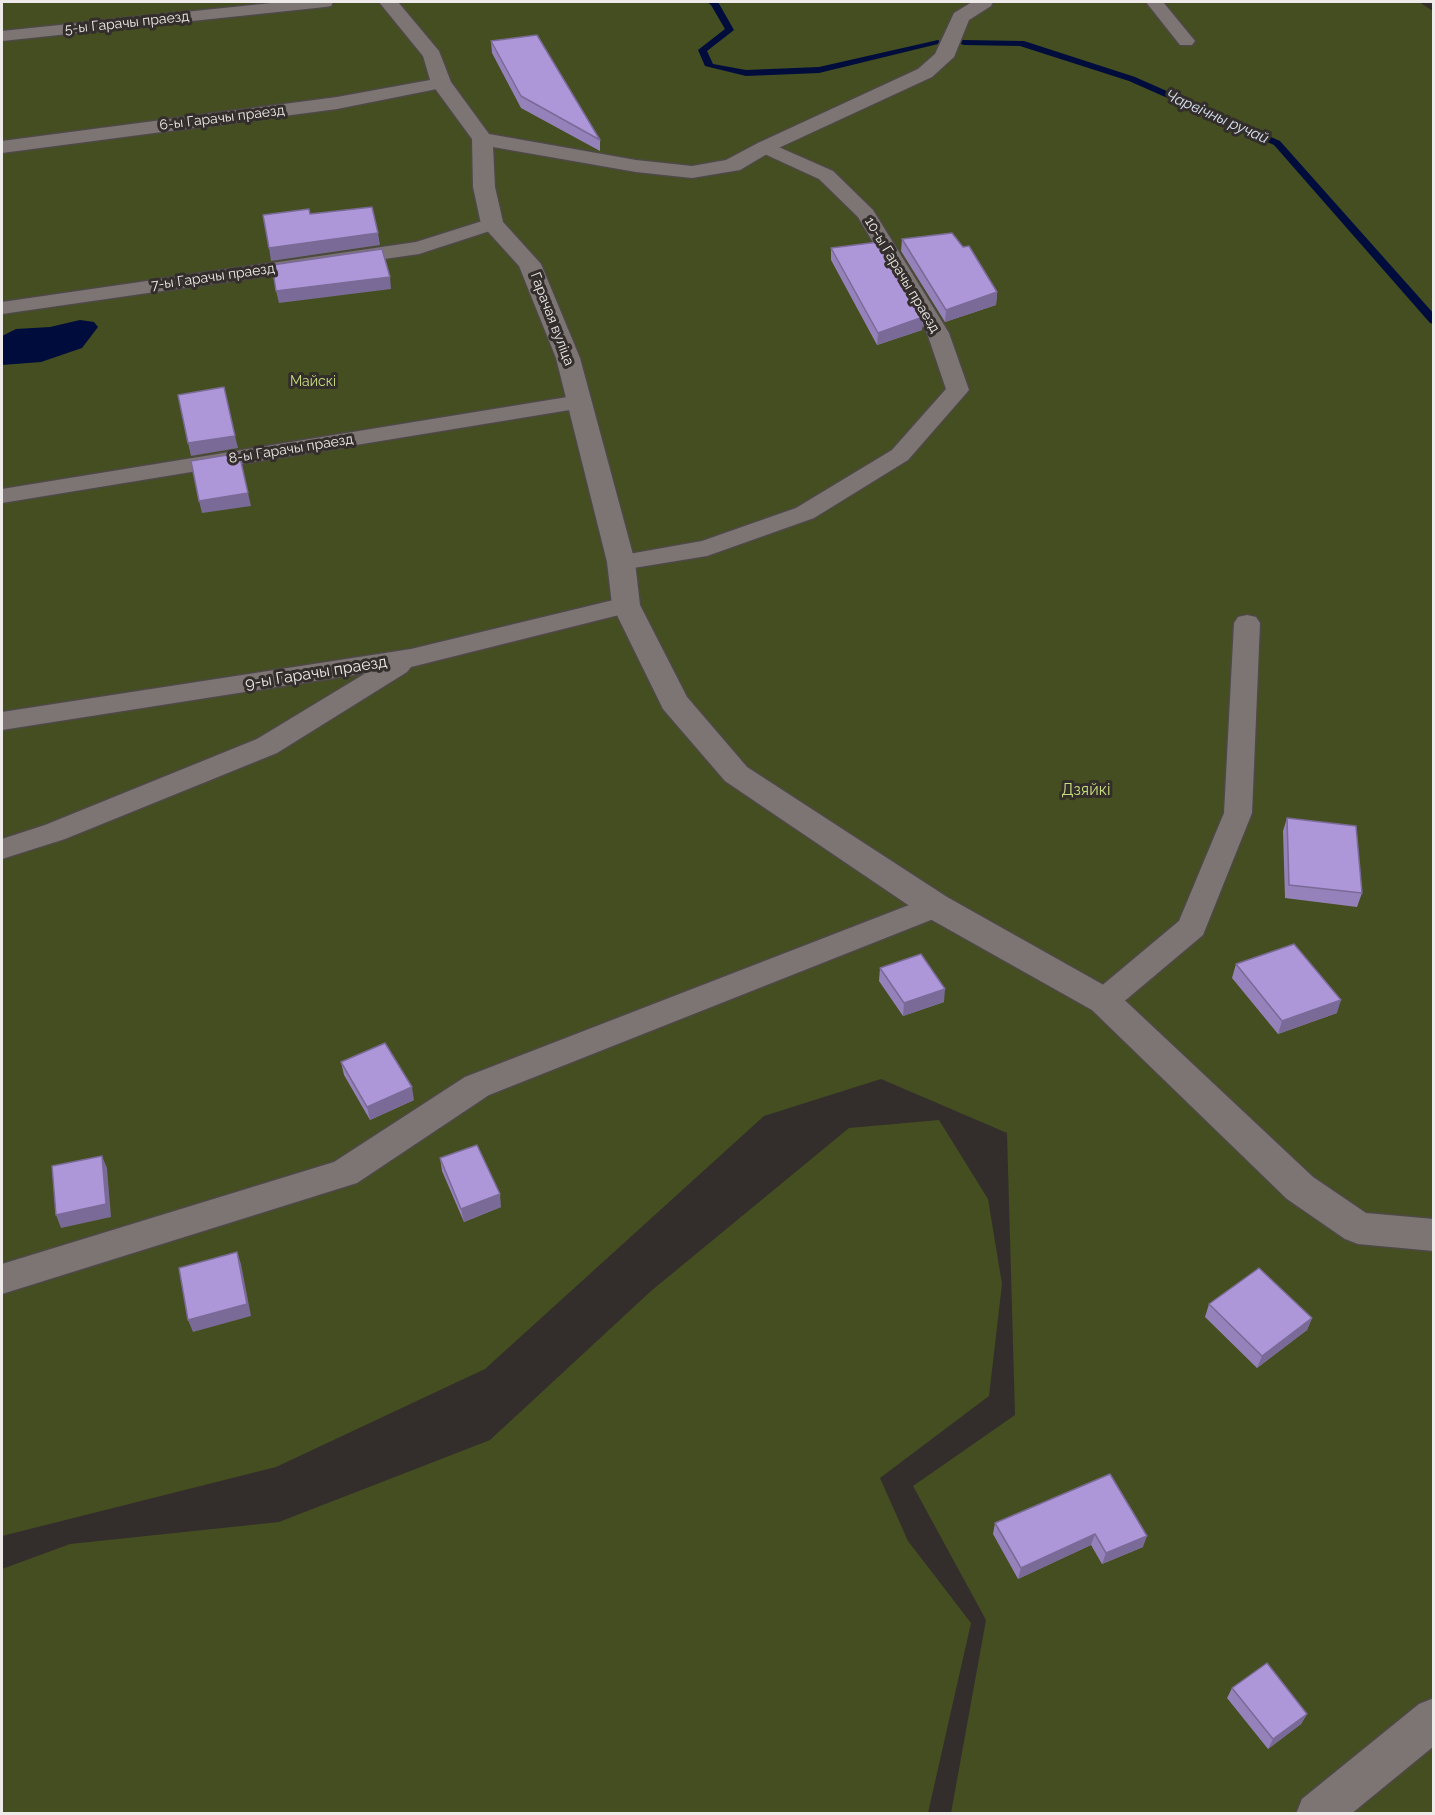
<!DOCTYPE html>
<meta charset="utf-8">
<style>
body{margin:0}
#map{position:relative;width:1435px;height:1815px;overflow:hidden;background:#332e2b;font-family:Raleway,sans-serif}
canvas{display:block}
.frame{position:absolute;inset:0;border:3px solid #eeeae9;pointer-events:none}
</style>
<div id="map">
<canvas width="1435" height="1815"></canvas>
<div class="frame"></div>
</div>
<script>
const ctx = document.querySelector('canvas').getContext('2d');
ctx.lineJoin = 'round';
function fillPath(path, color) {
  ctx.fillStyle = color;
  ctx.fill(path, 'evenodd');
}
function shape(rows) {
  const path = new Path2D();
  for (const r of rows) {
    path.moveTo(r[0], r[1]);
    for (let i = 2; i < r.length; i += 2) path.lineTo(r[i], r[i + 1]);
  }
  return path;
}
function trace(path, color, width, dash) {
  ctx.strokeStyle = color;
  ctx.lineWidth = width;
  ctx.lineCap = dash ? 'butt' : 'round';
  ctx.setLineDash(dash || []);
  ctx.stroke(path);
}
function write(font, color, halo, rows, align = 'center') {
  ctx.font = font + ' Raleway,sans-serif';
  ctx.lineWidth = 6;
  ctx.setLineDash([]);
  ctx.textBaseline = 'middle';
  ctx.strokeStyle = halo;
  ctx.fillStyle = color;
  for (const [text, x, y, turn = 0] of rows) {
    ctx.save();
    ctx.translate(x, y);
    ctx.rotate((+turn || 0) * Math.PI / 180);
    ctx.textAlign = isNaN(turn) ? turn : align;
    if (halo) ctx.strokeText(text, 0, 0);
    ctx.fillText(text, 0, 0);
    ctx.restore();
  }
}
fillPath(shape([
 [2,2,1419,2,1433,11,1433,1813,951,1813,986,1620,913,1486,1015,1415,1007,1133,881,1079,764,1116,485,1369,276,1467,2,1536],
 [939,1120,988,1199,1002,1284,989,1396,880,1478,908,1541,971,1623,928,1813,2,1813,2,1569,70,1544,279,1522,490,1440,651,1291,849,1128]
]), '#444e21');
fillPath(shape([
 [80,320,94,322,98,327,82,348,41,362,2,365,2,336,16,329,50,327]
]), '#000c3c');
fillPath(shape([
 [707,2,718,2,734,30,707,51,713,64,746,70,819,67,938,40,942,43,819,73,746,76,705,66,698,50,725,29,711,5,707,2],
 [961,40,1024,41,1135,77,1280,141,1434,314,1434,324,1430,323,1274,145,1129,81,1020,46,964,45,961,44,961,40]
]), '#000c3c');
const lane = shape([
 [281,2,333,2,331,6,325,7,2,41,2,31,281,2],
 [1146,2,1163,2,1195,41,1192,45,1180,45,1146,2],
 [441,78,447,79,450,83,447,87,337,109,2,153,2,141,337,97,441,78],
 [765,141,833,171,873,210,949,333,969,390,908,460,814,518,707,556,621,570,612,567,608,562,612,557,702,541,796,508,892,450,946,389,927,333,858,217,819,179,758,151,755,147,758,143,765,141],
 [492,218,499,220,502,224,499,228,419,254,2,314,2,302,416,242,492,218],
 [580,395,588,397,591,402,588,407,2,503,2,489,580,395],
 [626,597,635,599,639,605,635,611,411,667,407,672,277,753,65,839,2,859,2,839,45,825,257,739,366,673,2,730,2,712,411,649,626,597],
 [1247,615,1256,617,1260,623,1252,813,1203,935,1115,1009,1104,1013,1093,1009,1088,1001,1093,993,1179,921,1224,813,1234,623,1238,617,1247,615],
 [935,895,946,898,950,906,946,914,489,1095,357,1183,2,1294,2,1264,334,1162,465,1077,935,895],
 [1434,1698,1434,1746,1351,1814,1296,1814,1302,1799,1419,1704,1434,1698]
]);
const street = shape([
 [379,2,398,2,439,51,451,82,489,134,636,160,692,166,726,160,758,143,918,69,935,54,954,13,972,2,993,2,991,6,969,20,954,57,932,77,772,151,740,170,692,178,636,172,493,147,495,187,503,222,541,264,580,358,635,562,640,605,687,697,747,767,947,897,1116,992,1313,1177,1366,1213,1434,1219,1434,1251,1358,1244,1345,1239,1287,1199,1092,1010,923,915,725,781,663,709,612,605,607,562,556,358,519,266,481,224,473,187,472,139,431,83,423,56,379,2]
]);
trace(lane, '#4e4947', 3);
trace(street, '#4e4947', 3);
fillPath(lane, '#7c7573');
fillPath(street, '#7c7573');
fillPath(shape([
 [491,41,600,140,600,151,521,108,492,53],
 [902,239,997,292,996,305,945,322,901,251],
 [831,248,923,317,922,330,877,345,831,260],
 [1287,818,1362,893,1357,907,1285,898,1283,831],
 [1236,964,1337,1013,1278,1034,1232,978],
 [880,968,944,1002,903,1016,879,981],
 [341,1062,414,1100,370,1120,344,1075],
 [440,1158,501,1207,464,1222,442,1171],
 [1209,1304,1312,1318,1307,1330,1257,1368,1205,1317],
 [1110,1474,1143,1547,1102,1564,1091,1545,1018,1579,993,1534,995,1523],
 [1232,1688,1307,1714,1301,1724,1268,1749,1227,1698]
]), '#9682ba');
fillPath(shape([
 [378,233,380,245,271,261,269,248],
 [390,277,391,289,279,303,276,291],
 [997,292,996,305,945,322,946,310],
 [923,317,922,330,877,345,878,333],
 [235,436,238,448,191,456,188,443],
 [248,493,251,506,202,513,199,501],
 [945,989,944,1002,903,1016,904,1003],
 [1341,1000,1337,1013,1278,1034,1282,1021],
 [412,1087,414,1100,370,1120,367,1107],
 [102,1156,107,1168,111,1217,61,1228,56,1215],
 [500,1194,501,1207,464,1222,461,1209],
 [237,1252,241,1264,251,1316,193,1332,188,1320],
 [1312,1318,1307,1330,1257,1368,1262,1356],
 [1095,1534,1091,1545,1018,1579,1021,1568],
 [1147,1536,1143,1547,1102,1564,1106,1553],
 [1307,1714,1301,1724,1268,1749,1273,1739]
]), '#7a6a97');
const building = shape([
 [537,35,600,140,521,96,491,41,537,35],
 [372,207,378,233,269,248,263,215,309,209,310,214,372,207],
 [952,233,963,247,969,246,997,292,946,310,902,239,952,233],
 [878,242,923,317,878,333,831,248,878,242],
 [382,249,390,277,276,291,272,265,382,249],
 [224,387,235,436,188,443,178,395,224,387],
 [239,453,248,493,199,501,191,461,239,453],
 [1287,818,1356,826,1362,893,1289,885,1287,818],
 [1294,944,1341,1000,1282,1021,1236,964,1294,944],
 [921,954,945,989,904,1003,880,968,921,954],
 [385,1043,412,1087,367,1107,341,1062,385,1043],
 [477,1145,500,1194,461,1209,440,1158,477,1145],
 [102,1156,106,1204,56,1215,52,1166,102,1156],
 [237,1252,247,1304,188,1320,179,1268,237,1252],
 [1259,1268,1312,1318,1262,1356,1209,1304,1259,1268],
 [1110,1474,1147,1536,1106,1553,1095,1534,1021,1568,995,1523,1110,1474],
 [1267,1663,1307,1714,1273,1739,1232,1688,1267,1663]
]);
fillPath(building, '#ae97d8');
trace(building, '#7a6a97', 1.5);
write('14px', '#eeeae9', '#332e2b', [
 ["5-ы Гарачы праезд",127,23,-6],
 ["6-ы Гарачы праезд",222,118,-7],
 ["10-ы Гарачы праезд",902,275,59],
 ["7-ы Гарачы праезд",213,277,-8],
 ["Гарачая вуліца",552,319,69],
 ["8-ы Гарачы праезд",291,449,-9]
]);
write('14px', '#c8df7d', '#332e2b', [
 ["Майскі",313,382]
]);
write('italic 15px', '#d8e2f2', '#332e2b', [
 ["Чарвічны ручай",1217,117,24]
]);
write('16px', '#eeeae9', '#332e2b', [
 ["9-ы Гарачы праезд",316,673,-9]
]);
write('16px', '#c8df7d', '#332e2b', [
 ["Дзяйкі",1086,790]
]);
</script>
